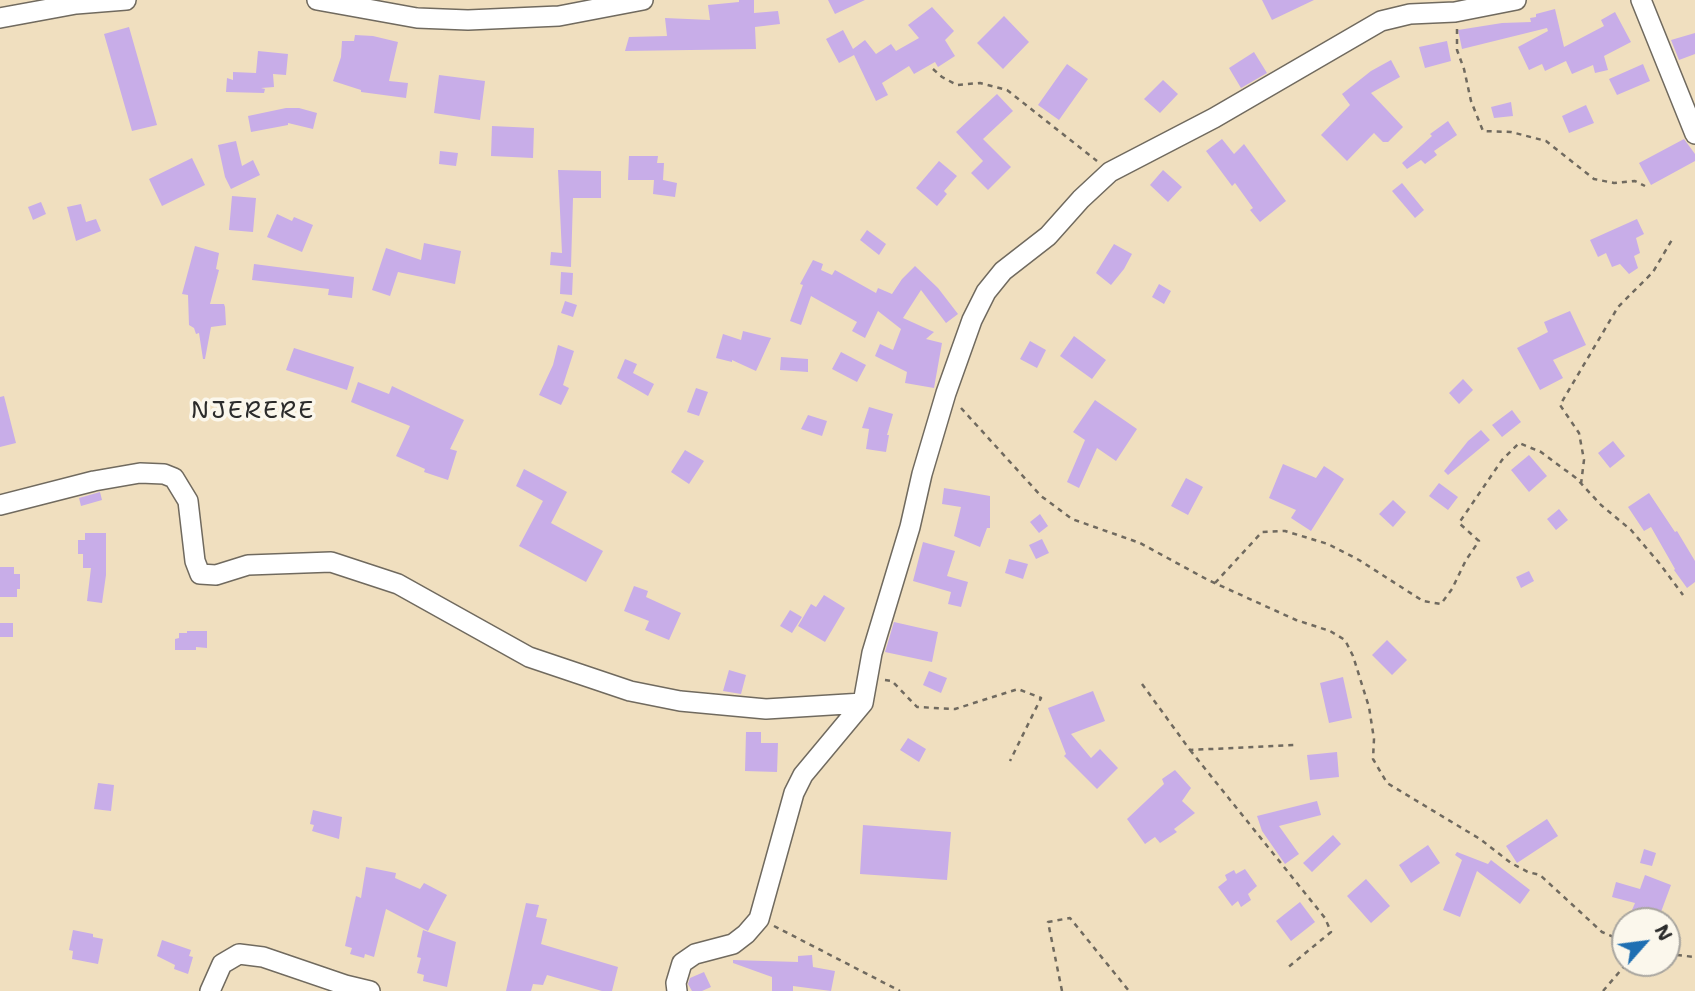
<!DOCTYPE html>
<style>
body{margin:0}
#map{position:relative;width:1695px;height:991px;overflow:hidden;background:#f0dfbf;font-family:"Shantell Sans",sans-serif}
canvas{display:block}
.north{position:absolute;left:1611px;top:907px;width:70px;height:70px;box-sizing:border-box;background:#fbf7ec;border:2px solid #a8a59f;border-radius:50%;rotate:62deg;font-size:19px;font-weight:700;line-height:28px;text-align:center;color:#2b2b2b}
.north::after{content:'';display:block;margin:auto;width:24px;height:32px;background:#1f6fb2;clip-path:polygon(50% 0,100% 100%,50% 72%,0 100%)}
</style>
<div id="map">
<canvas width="1695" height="991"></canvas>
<div class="north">N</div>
</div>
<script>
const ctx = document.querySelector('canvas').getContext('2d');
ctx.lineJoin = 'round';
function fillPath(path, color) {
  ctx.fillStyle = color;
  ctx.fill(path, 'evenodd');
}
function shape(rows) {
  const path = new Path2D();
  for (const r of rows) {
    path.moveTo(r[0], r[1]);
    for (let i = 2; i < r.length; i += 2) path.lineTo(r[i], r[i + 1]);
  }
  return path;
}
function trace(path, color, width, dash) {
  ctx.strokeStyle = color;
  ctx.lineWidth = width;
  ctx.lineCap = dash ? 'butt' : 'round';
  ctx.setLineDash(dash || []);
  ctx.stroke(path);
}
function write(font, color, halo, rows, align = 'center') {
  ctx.font = font + ' "Shantell Sans",sans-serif';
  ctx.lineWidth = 7;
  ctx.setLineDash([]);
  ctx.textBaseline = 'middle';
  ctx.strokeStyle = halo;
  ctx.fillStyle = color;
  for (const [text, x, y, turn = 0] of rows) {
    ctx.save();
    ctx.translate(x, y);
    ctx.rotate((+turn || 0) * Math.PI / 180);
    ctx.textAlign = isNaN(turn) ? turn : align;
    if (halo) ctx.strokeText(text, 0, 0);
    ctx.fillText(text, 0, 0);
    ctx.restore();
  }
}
fillPath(shape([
 [739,0,754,0,754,13,778,11,780,24,755,27,756,49,625,51,629,37,667,36,665,18,710,20,708,5,739,2],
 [828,0,865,0,835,14],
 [1262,0,1314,0,1272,20],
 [932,7,954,31,945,40,955,56,938,67,935,62,914,74,909,66,882,83,888,95,876,101,854,55,839,63,826,39,843,30,853,49,865,40,876,54,891,44,896,51,919,38,908,25],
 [1555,9,1564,47,1604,26,1601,20,1615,12,1631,42,1604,56,1608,70,1595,73,1593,65,1572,74,1566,61,1545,71,1542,64,1529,70,1518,47,1548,31,1547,28,1462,49,1458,30,1502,23,1531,22,1530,18,1536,17,1536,14],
 [1004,16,1029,42,1003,69,977,43],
 [129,27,157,125,132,131,104,34],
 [1695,33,1695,54,1679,60,1671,40],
 [355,35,373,36,398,42,389,81,408,83,406,98,361,92,361,90,333,81,341,57,342,41,354,41],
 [1447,41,1451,61,1425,68,1419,47],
 [258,51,288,54,286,75,273,74,274,87,261,88,265,89,264,93,226,92,227,78,233,80,233,72,256,73],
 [1254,52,1267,73,1241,88,1229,68],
 [1391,60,1400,77,1371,93,1403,127,1388,142,1383,142,1374,133,1347,161,1321,135,1350,105,1342,94,1371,71],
 [1067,64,1088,79,1059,120,1038,105],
 [1643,64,1650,81,1617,95,1609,79],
 [439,75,485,81,480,120,434,113],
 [1163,80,1178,94,1160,113,1144,99],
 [997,94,1013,111,983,139,1011,167,988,190,971,173,983,161,956,132],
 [1511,102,1513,116,1494,118,1491,107],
 [1586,105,1594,123,1569,133,1562,116],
 [286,108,299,108,317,113,313,129,288,123,288,125,251,132,248,116],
 [1448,121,1457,135,1434,151,1437,155,1425,164,1421,160,1407,169,1402,163,1432,136,1430,134],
 [492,126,534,128,533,158,491,156],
 [1222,139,1234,154,1244,144,1286,201,1260,222,1250,210,1253,208,1235,183,1232,186,1206,151],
 [1684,139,1695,154,1695,161,1651,185,1639,163],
 [236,141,242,166,253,160,260,175,231,189,225,177,218,145],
 [440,151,458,153,456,166,439,164],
 [629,156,658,156,657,163,664,163,663,180,677,183,675,197,653,194,654,180,628,180],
 [192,158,205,185,162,206,149,179],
 [939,161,957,176,944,191,947,194,937,206,916,188],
 [558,170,601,171,601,198,573,198,571,267,550,265,551,252,562,253],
 [1163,170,1182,187,1168,202,1150,185],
 [1402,183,1424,210,1415,218,1392,191],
 [232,196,256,198,253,232,229,230],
 [41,202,46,214,33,220,28,207],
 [81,204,86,222,96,219,101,231,76,241,67,207],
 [277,214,292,221,294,217,313,225,302,252,267,237],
 [1637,219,1644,234,1636,238,1640,253,1634,256,1638,268,1629,274,1620,264,1612,267,1606,253,1598,257,1590,240],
 [867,230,886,244,879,255,860,240],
 [424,243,461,251,455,284,398,272,390,296,372,290,386,248,421,260],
 [1114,244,1132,254,1124,269,1111,285,1096,273],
 [195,246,219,253,216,269,219,270,210,304,224,304,225,307,226,325,211,327,205,359,203,359,199,333,196,334,194,328,189,325,188,295,182,294],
 [813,260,823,264,821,270,832,275,835,270,876,293,878,288,892,294,902,279,915,266,938,288,958,314,946,323,921,290,903,318,934,332,926,339,942,343,934,388,905,383,907,372,875,356,880,344,893,350,901,329,878,311,865,338,852,331,857,322,811,296,801,325,790,321,803,285,800,284],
 [254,264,354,277,352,298,328,295,329,289,252,280],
 [561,272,573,273,572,295,560,294],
 [1159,284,1171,291,1164,304,1152,297],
 [565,301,577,305,573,317,561,313],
 [1570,311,1586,345,1553,360,1563,378,1540,390,1517,348,1548,332,1544,322],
 [743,331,771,338,756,371,732,360,732,362,716,358,723,334,741,340],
 [1074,336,1106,360,1092,379,1060,356],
 [1030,341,1046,350,1037,368,1020,359],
 [558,345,574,351,563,385,569,388,561,405,539,395,553,365],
 [294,348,354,367,347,390,286,370],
 [841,352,866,365,857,382,832,369],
 [781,357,808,359,808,372,780,370],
 [625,359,637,364,633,373,654,384,648,396,617,378],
 [1463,379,1473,390,1459,404,1449,393],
 [358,382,389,394,392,386,464,420,450,449,457,451,448,480,424,472,425,469,396,456,410,426,351,402],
 [696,388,708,392,699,416,687,412],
 [4,396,16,443,0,447,0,397],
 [1095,400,1137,429,1116,461,1097,448,1079,488,1067,482,1085,440,1073,432],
 [869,407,893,414,887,435,889,435,886,452,866,449,869,429,862,428],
 [1512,410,1521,422,1502,437,1492,425],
 [808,415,827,421,822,436,801,429],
 [1481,430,1490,440,1448,475,1444,471,1468,441],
 [1613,441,1625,456,1610,468,1598,453],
 [685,450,704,461,689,484,671,472],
 [1529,455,1547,476,1529,492,1511,470],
 [1283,464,1316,478,1324,466,1344,479,1311,531,1291,518,1296,510,1269,498],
 [524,469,567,492,551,523,603,551,586,582,519,546,543,501,516,486],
 [1186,478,1203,487,1188,515,1171,506],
 [1439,483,1458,497,1448,510,1429,496],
 [944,488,990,496,990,528,987,528,980,547,954,536,961,507,942,504],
 [100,492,102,500,81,506,79,498],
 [1649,493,1675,532,1677,531,1695,561,1695,582,1687,588,1674,570,1675,569,1651,527,1644,531,1628,507],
 [1393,500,1406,512,1393,527,1379,514],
 [1559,509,1568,520,1556,530,1547,519],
 [1040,514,1048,526,1039,533,1030,522],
 [85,533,106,533,106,575,102,603,87,601,91,568,83,568,83,554,78,554,78,540,85,540],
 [1042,539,1049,553,1036,559,1029,545],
 [923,542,955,551,947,576,968,582,961,607,948,604,951,592,913,581],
 [1009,559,1028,564,1023,579,1005,573],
 [0,567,14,567,14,574,20,574,20,589,17,589,17,597,0,597],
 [1529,571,1534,581,1521,588,1516,577],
 [634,586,648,591,646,597,681,613,669,640,645,630,649,621,624,611],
 [824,595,845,608,825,642,798,626,811,604,816,607],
 [790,610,802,617,792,633,780,626],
 [894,622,938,632,932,662,885,652],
 [0,623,13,623,13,637,0,637],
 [187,631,207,631,207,648,196,647,196,650,175,650,175,639,179,638,179,633,187,633],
 [1387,640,1407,660,1392,675,1372,655],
 [729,670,746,675,741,694,723,691],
 [929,671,947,678,941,693,923,685],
 [1343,677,1352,718,1329,723,1320,683],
 [1093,691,1105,721,1071,734,1091,758,1100,749,1118,768,1097,789,1064,756,1066,754,1048,708],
 [746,732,761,732,761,743,778,743,777,772,745,771],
 [908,738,926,749,919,762,900,750],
 [1337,752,1339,777,1310,780,1307,755],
 [1175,770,1191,788,1182,801,1195,813,1174,829,1177,832,1160,843,1155,837,1145,844,1127,819,1164,784,1162,779],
 [98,783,114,785,111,811,94,809],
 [1317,801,1321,815,1279,826,1299,854,1285,864,1262,831,1257,816],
 [313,810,342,817,339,839,312,831,314,825,310,824],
 [1547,819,1558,836,1517,863,1506,846],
 [863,825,951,832,947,880,860,874],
 [1333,835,1341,844,1312,872,1303,863],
 [1428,845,1440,863,1411,883,1399,865],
 [1644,849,1656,853,1652,866,1640,863],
 [1457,852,1488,864,1491,860,1530,890,1520,904,1477,871,1460,917,1443,910,1462,860,1455,855],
 [366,867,396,873,395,878,420,889,424,883,447,895,428,931,386,909,374,957,365,954,364,958,350,954,352,948,345,946,356,896,361,898],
 [1245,869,1257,886,1248,894,1251,900,1241,907,1238,901,1232,906,1218,887,1227,880,1225,875,1234,870,1236,874],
 [1645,875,1671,885,1658,920,1632,910,1635,903,1612,897,1616,882,1640,889],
 [1366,879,1390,906,1371,923,1347,896],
 [1300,902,1315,922,1291,941,1276,921],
 [526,903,539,905,536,917,547,919,541,944,618,967,612,991,602,991,547,975,543,985,533,984,531,991,506,991],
 [73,930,93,934,93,937,103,939,98,964,72,959,73,951,69,950],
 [423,930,456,942,447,987,423,981,424,975,417,973,421,958,417,957],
 [162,940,191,950,189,956,193,957,188,974,174,969,175,965,157,956],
 [812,955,813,967,835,971,831,991,793,986,793,991,772,991,772,977,733,963,733,960,798,962,798,956],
 [704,972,711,987,702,991,692,991,688,984,690,978]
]), '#c8ade8');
const minor = shape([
 [317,0,417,18,468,20,559,16,643,0],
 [1641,0,1695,134],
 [0,18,76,4,126,0],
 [0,505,94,481,140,473,164,474,174,478,188,501,195,561,200,574,216,575,248,565,331,562,398,584,529,657,630,691,680,701,766,709,863,703,872,653,910,527,922,474,946,393,972,320,986,292,1003,271,1048,236,1081,199,1110,172,1214,118,1381,21,1410,14,1455,12,1516,0],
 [210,991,222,964,239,954,263,957,345,985,370,991],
 [677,991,676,983,682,963,695,954,733,944,746,934,759,919,794,793,803,775,863,703]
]);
trace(minor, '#706a5f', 22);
trace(shape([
 [1457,29,1457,50,1464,69,1471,101,1483,131,1511,132,1546,141,1594,179,1614,183,1635,181,1645,186],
 [933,69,942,77,957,85,980,83,1007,90,1097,161],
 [961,408,1041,496,1072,519,1140,543,1208,580,1296,620,1330,631,1345,640,1353,656,1369,707,1374,739,1373,759,1387,783,1480,839,1511,863,1528,872,1540,875,1602,932,1625,942],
 [1581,484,1584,460,1579,433,1560,405,1618,307,1653,272,1673,238],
 [1215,583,1262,532,1285,531,1328,544,1359,560,1423,601,1441,604,1452,589,1466,560,1479,541,1459,523,1502,460,1519,443,1541,452,1576,478,1601,505,1631,530,1660,564,1683,595],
 [885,680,892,681,917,707,955,709,1018,689,1041,698,1010,761],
 [1142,684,1190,750,1294,745],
 [1190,750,1325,918,1331,932,1286,969],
 [774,926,900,991],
 [1667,954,1695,957],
 [1062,991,1048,922,1070,918,1129,991],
 [1603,991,1627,963]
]), '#706a5f', 2.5, [5, 5]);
trace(minor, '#fff', 19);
ctx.letterSpacing = '2px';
write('24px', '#2b2b2b', '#fbf7ec', [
 ["NJERERE",253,412]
]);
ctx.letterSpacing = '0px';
</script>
